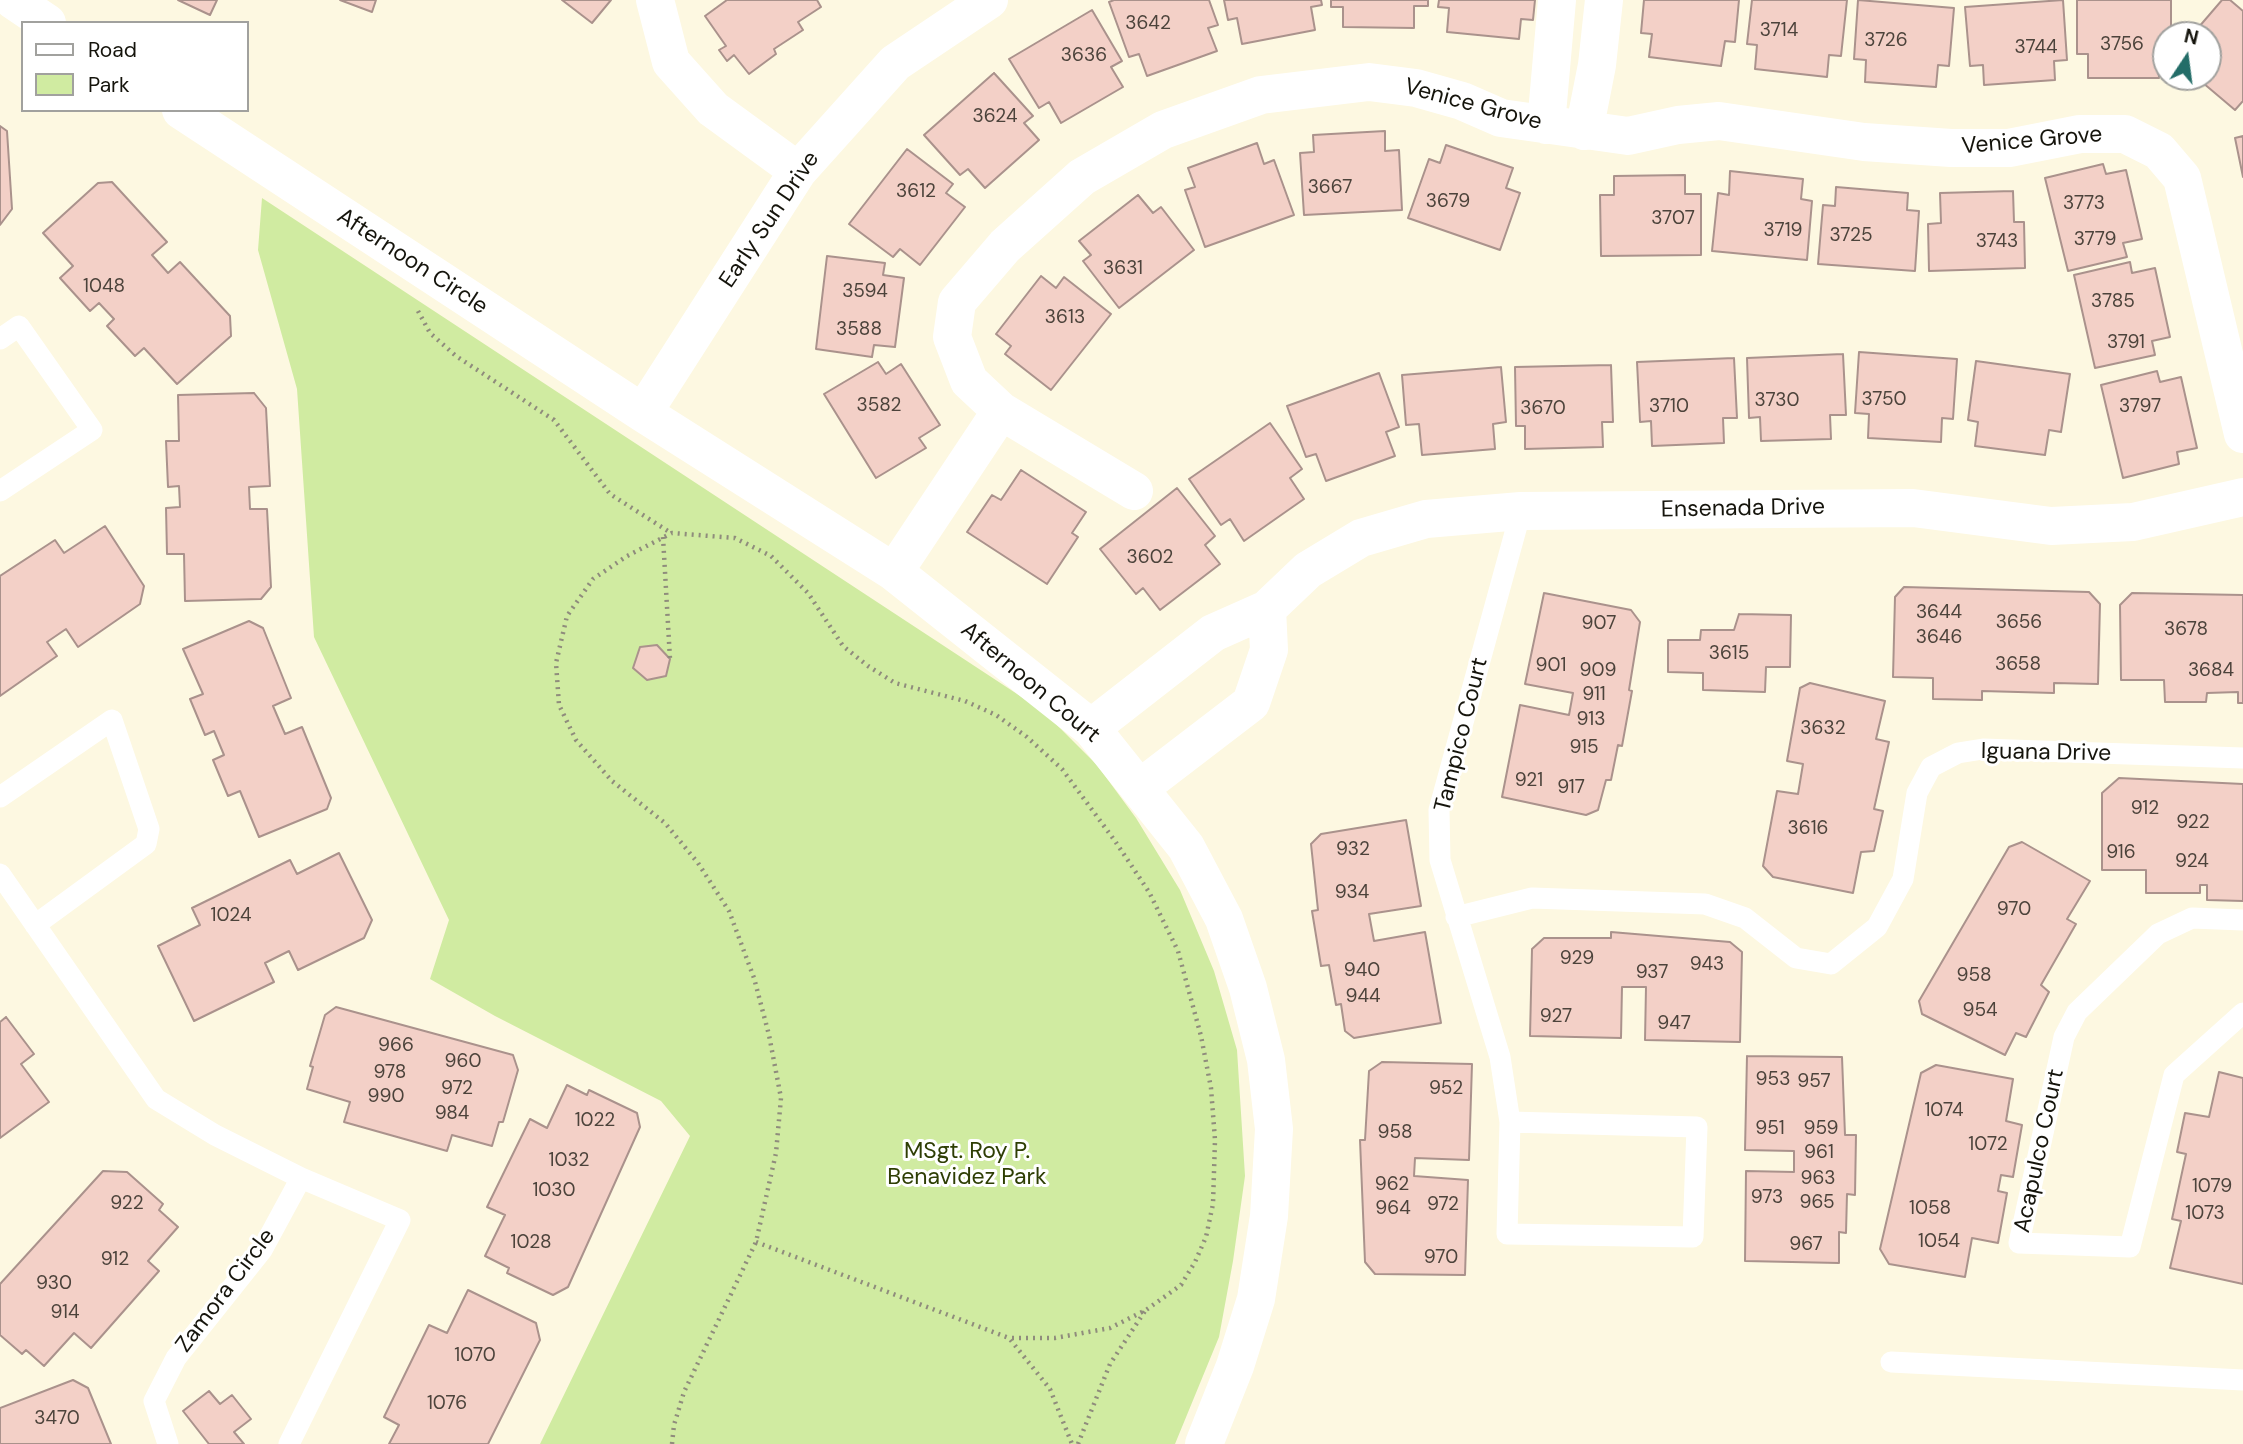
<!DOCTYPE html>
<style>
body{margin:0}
#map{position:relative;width:2243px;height:1444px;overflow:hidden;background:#fdf8e1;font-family:"DM Sans",sans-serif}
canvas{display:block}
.legend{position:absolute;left:21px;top:21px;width:228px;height:91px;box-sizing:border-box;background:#fff;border:2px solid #a1a19e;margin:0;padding:9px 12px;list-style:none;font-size:21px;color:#15140c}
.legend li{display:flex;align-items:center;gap:14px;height:35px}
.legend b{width:35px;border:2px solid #a1a19e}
.north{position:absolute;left:2152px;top:21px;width:70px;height:70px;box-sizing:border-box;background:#fff;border:2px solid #a1a19e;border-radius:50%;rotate:13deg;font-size:19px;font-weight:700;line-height:28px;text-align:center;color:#15140c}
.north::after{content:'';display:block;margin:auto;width:24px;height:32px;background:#236d68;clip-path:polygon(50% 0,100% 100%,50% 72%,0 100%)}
</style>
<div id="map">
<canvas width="2243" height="1444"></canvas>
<ul class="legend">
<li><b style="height:9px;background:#fff"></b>Road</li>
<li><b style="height:19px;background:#d0eba1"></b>Park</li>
</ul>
<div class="north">N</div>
</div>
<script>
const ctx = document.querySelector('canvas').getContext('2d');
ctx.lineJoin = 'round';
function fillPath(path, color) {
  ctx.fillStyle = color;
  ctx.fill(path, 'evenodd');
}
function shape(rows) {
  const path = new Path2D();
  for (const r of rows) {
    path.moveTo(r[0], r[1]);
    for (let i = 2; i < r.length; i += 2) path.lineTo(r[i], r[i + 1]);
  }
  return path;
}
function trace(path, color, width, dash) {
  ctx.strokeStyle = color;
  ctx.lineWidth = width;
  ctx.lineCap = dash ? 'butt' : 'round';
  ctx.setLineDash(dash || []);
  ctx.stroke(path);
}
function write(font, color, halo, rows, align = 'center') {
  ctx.font = font + ' "DM Sans",sans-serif';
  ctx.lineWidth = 6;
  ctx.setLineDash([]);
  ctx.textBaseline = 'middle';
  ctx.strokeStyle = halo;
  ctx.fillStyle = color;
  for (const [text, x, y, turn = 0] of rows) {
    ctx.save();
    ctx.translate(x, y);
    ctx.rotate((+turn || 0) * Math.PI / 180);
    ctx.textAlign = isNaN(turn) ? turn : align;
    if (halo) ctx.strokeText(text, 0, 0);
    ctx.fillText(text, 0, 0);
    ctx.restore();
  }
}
fillPath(shape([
 [262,198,1043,711,1097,765,1136,818,1180,890,1214,971,1237,1050,1245,1176,1233,1261,1219,1337,1175,1444,540,1444,690,1136,661,1101,495,1016,430,979,449,920,314,637,297,389,258,250]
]), '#d0eba1');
const building = shape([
 [178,0,217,0,210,15,178,0],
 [340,0,376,0,372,12,340,0],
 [562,0,611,0,592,23,562,0],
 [727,0,817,0,821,7,798,22,803,30,774,49,776,54,749,74,734,55,727,61,719,50,726,46,705,16,727,0],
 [1114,0,1209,0,1218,25,1208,28,1217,51,1147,76,1139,54,1129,57,1109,2,1114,0],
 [1224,0,1321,0,1322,5,1311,7,1315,30,1242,44,1237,18,1228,20,1224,0],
 [1331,0,1428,0,1428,6,1414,6,1414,28,1343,27,1343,7,1331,7,1331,0],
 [1439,0,1535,0,1533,20,1521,19,1519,39,1447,32,1449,8,1438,7,1439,0],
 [1644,0,1739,0,1735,42,1725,41,1721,66,1649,57,1652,34,1641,33,1644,0],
 [1752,0,1847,0,1841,56,1829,55,1827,77,1755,69,1757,45,1747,44,1752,0],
 [1858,0,1954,8,1949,66,1938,65,1936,87,1865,82,1866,60,1854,59,1858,0],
 [2063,0,2067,60,2054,61,2055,80,1984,85,1983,65,1970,66,1965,7,2063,0],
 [2077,0,2171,0,2171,35,2166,35,2166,57,2158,57,2159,78,2088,78,2088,54,2077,54,2077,0],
 [2222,0,2230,0,2243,11,2243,101,2235,110,2196,77,2208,77,2208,35,2192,35,2222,0],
 [1092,10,1122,61,1111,67,1123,87,1061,123,1049,102,1039,108,1009,59,1092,10],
 [994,73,1033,116,1024,123,1039,140,985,188,968,169,960,175,924,135,994,73],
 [0,126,7,131,12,209,0,225,0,126],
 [1385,131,1385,151,1399,150,1402,210,1304,215,1300,153,1314,152,1313,135,1385,131],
 [2243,136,2243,177,2235,138,2243,136],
 [1257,143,1264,164,1274,160,1294,215,1205,247,1185,190,1195,187,1188,168,1257,143],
 [1446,145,1513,168,1506,188,1520,193,1500,250,1408,218,1429,159,1440,163,1446,145],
 [907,149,953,184,946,193,965,207,920,265,900,249,893,257,849,224,907,149],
 [2103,164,2106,174,2126,170,2142,239,2123,243,2127,257,2068,271,2045,178,2103,164],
 [1730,171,1803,179,1801,199,1812,201,1807,260,1712,251,1718,193,1729,195,1730,171],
 [1685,175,1685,194,1701,194,1701,255,1601,256,1600,195,1614,195,1614,176,1685,175],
 [112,182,167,242,152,255,168,273,180,262,230,316,231,336,177,384,144,348,135,356,107,326,114,319,99,303,90,311,60,278,73,266,43,233,98,183,112,182],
 [1836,187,1908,193,1907,210,1919,211,1915,271,1818,264,1823,205,1835,206,1836,187],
 [2013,191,2014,222,2024,222,2025,268,1929,271,1928,224,1941,223,1940,193,2013,191],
 [1138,195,1153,213,1161,207,1194,250,1119,308,1083,261,1091,255,1079,241,1138,195],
 [827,256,885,263,883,275,904,278,895,347,874,345,872,357,816,349,827,256],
 [2130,262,2132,273,2155,268,2170,337,2152,341,2155,355,2095,368,2074,275,2130,262],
 [1041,276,1056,288,1064,277,1111,314,1051,390,1005,354,1011,346,996,334,1041,276],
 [1859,352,1957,359,1953,419,1942,418,1941,442,1868,438,1869,414,1855,413,1859,352],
 [1843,354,1846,415,1830,415,1831,439,1761,441,1760,417,1749,418,1747,358,1843,354],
 [1734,358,1737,418,1723,418,1724,443,1652,446,1651,421,1640,422,1637,362,1734,358],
 [1976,361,2070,374,2061,432,2049,430,2045,455,1975,446,1978,422,1968,420,1976,361],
 [878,362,886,374,901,364,940,425,919,438,926,448,876,478,824,394,878,362],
 [1611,365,1613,422,1602,422,1603,447,1525,449,1525,426,1516,426,1515,367,1611,365],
 [1501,367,1506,422,1493,424,1495,449,1422,455,1419,424,1406,425,1402,375,1501,367],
 [2157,371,2160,382,2181,377,2197,448,2177,452,2179,464,2123,478,2101,385,2157,371],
 [1379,373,1399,427,1386,432,1395,456,1326,481,1316,454,1306,457,1287,406,1379,373],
 [254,393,266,408,270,486,249,487,250,509,267,509,271,587,261,599,185,601,184,554,167,554,166,508,180,507,179,486,168,487,166,441,179,441,178,395,254,393],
 [1270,423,1302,469,1290,478,1304,499,1244,541,1230,519,1221,525,1189,479,1270,423],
 [1021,470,1086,512,1072,533,1078,537,1047,584,967,532,992,495,1001,500,1021,470],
 [1177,488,1215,536,1205,545,1220,564,1160,610,1143,588,1136,594,1100,549,1177,488],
 [105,526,144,586,140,604,78,647,66,629,47,642,57,656,0,696,0,576,55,540,64,553,105,526],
 [1904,587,2089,592,2100,604,2098,684,2054,683,2054,693,1982,691,1982,700,1933,699,1933,678,1893,677,1895,597,1904,587],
 [1544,593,1631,610,1640,622,1629,690,1632,691,1622,746,1618,745,1611,780,1606,780,1598,810,1586,815,1502,797,1520,705,1569,715,1573,693,1525,684,1544,593],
 [2132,593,2243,595,2243,703,2238,703,2238,692,2207,693,2206,702,2165,702,2164,680,2121,680,2120,605,2132,593],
 [1739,614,1791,615,1790,667,1766,667,1765,692,1703,690,1703,673,1668,672,1668,640,1700,640,1701,630,1734,630,1739,614],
 [249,621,263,628,291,698,273,706,285,734,302,727,331,798,327,809,259,837,240,791,228,796,213,760,224,755,214,731,205,735,190,699,203,694,183,649,249,621],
 [657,645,670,659,666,676,647,680,633,668,640,647,657,645],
 [1810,683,1885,701,1876,739,1889,742,1874,809,1883,811,1874,851,1861,852,1853,893,1773,877,1763,866,1777,791,1798,794,1803,764,1787,761,1800,688,1810,683],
 [2119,778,2243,784,2243,901,2207,900,2207,885,2200,885,2200,893,2146,893,2146,870,2102,870,2102,793,2119,778],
 [1406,820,1421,906,1369,914,1374,941,1425,932,1441,1023,1354,1038,1345,1031,1341,1004,1336,1005,1329,965,1321,966,1312,911,1318,910,1311,844,1321,834,1406,820],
 [2022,842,2090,881,2067,919,2076,924,2041,985,2049,992,2026,1037,2016,1033,2005,1055,1922,1014,1919,1001,2009,847,2022,842],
 [339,853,372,920,364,938,298,970,289,951,265,963,274,982,194,1021,158,946,200,925,192,908,290,860,297,874,339,853],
 [1611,932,1730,942,1742,952,1740,1042,1645,1040,1646,987,1622,987,1621,1038,1530,1036,1532,949,1544,938,1611,938,1611,932],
 [336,1007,513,1055,518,1070,503,1122,499,1122,492,1146,452,1135,447,1151,344,1122,350,1102,307,1089,313,1067,310,1066,325,1015,336,1007],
 [6,1017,34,1054,21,1064,49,1102,0,1138,0,1022,6,1017],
 [1747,1056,1842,1057,1845,1135,1856,1135,1855,1195,1847,1194,1846,1233,1839,1232,1839,1263,1745,1261,1746,1171,1794,1172,1794,1151,1745,1150,1747,1056],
 [1382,1062,1472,1064,1469,1160,1415,1158,1414,1176,1468,1180,1465,1275,1375,1274,1365,1262,1360,1140,1365,1140,1369,1071,1382,1062],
 [1936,1065,2013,1079,2006,1121,2022,1125,2013,1177,2001,1175,1998,1191,2007,1193,1998,1243,1972,1238,1965,1277,1889,1264,1880,1249,1921,1073,1936,1065],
 [2219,1072,2243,1078,2243,1284,2170,1268,2181,1221,2172,1219,2186,1154,2177,1152,2185,1113,2209,1117,2219,1072],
 [567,1085,587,1095,589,1090,637,1113,640,1127,568,1287,553,1295,507,1273,509,1268,485,1256,505,1215,487,1207,530,1119,547,1128,567,1085],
 [103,1171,127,1172,163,1204,159,1210,178,1227,148,1261,159,1271,91,1348,74,1333,44,1366,26,1350,22,1354,0,1335,0,1284,103,1171],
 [468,1290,536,1323,540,1340,488,1444,389,1444,399,1425,384,1417,429,1325,447,1333,468,1290],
 [73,1380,88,1388,111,1444,0,1444,0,1408,73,1380],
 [209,1391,220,1404,232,1395,251,1419,234,1432,244,1444,209,1444,183,1411,209,1391]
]);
fillPath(building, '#f3d0c7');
trace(building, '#aa928c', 2);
trace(shape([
 [418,311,430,333,456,356,554,420,610,494,671,533],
 [663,537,670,659],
 [756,1242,1009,1338,1050,1389,1072,1444],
 [672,1444,674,1425,684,1392,756,1242,776,1153,781,1098,769,1035,754,978,729,911,698,863,665,823,612,781,576,740,559,705,556,663,567,616,593,579,627,556,672,533,735,538,771,556,808,593,843,646,868,666,895,683,965,701,996,715,1027,737,1062,769,1115,841,1149,892,1178,951,1201,1036,1211,1088,1215,1140,1213,1204,1206,1237,1195,1262,1181,1285,1146,1310,1110,1328,1055,1338,1009,1338],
 [1078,1444,1110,1364,1145,1311]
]), '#8f8c7c', 4.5, [2, 5]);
trace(shape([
 [0,339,19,326,92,430,0,491],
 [0,797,112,720,149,829,146,844,35,925],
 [0,874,156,1099,215,1135,301,1178,262,1250,176,1358,154,1401,168,1444],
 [1456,917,1532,898,1705,904,1745,918,1796,958,1831,964,1877,927,1903,879,1917,793,1931,767,1958,753,1983,749,2243,758],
 [2243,920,2192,918,2158,934,2077,1012,2064,1037,2019,1243,2130,1247,2174,1075,2243,1013],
 [1510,1122,1697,1127,1693,1237,1507,1234,1510,1122,1500,1057,1440,860,1439,810,1521,511],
 [1891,1362,2243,1380],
 [289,1444,400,1220,301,1178]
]), '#fff', 21);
trace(shape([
 [13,0,47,23],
 [655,0,671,62,713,109,798,171],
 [181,110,643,413,894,572,1091,728,1186,847,1224,919,1248,988,1266,1060,1274,1129,1269,1216,1256,1299,1235,1366,1204,1444],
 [1546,125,1557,0],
 [1584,131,1597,65,1604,0],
 [643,413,798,171,895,63,989,0],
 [1134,491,1001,411,969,381,952,337,957,302,1005,246,1082,177,1163,130,1261,95,1369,82,1416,88,1462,101,1501,118,1628,136,1678,125,1719,121,1864,142,1951,148,2009,148,2080,134,2125,134,2159,151,2182,178,2243,434],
 [894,572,1001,411],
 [1091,728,1213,633,1267,609,1308,570,1361,538,1426,519,1521,511,1913,508,2051,526,2133,522,2243,497],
 [1140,788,1251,703,1269,650,1267,609]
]), '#fff', 38);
write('19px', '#4c433b', null, [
 ["3642",1148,24],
 ["3714",1779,31],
 ["3726",1886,41],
 ["3756",2122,45],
 ["3744",2036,48],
 ["3636",1084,56],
 ["3624",995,117],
 ["3667",1330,188],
 ["3612",916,192],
 ["3679",1448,202],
 ["3773",2084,204],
 ["3707",1673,219],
 ["3719",1783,231],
 ["3725",1851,236],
 ["3779",2095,240],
 ["3743",1997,242],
 ["3631",1123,269],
 ["1048",104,287],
 ["3594",865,292],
 ["3785",2113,302],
 ["3613",1065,318],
 ["3588",859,330],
 ["3791",2126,343],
 ["3750",1884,400],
 ["3730",1777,401],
 ["3582",879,406],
 ["3710",1669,407],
 ["3797",2140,407],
 ["3670",1543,409],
 ["3602",1150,558],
 ["3644",1939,613],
 ["3656",2019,623],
 ["907",1599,624],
 ["3678",2186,630],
 ["3646",1939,638],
 ["3615",1729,654],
 ["3658",2018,665],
 ["901",1551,666],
 ["909",1598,671],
 ["3684",2211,671],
 ["911",1594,695],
 ["913",1591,720],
 ["3632",1823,729],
 ["915",1584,748],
 ["921",1529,781],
 ["917",1571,788],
 ["912",2145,809],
 ["922",2193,823],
 ["3616",1808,829],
 ["932",1353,850],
 ["916",2121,853],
 ["924",2192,862],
 ["934",1352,893],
 ["970",2014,910],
 ["1024",231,916],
 ["929",1577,959],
 ["943",1707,965],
 ["940",1362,971],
 ["937",1652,973],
 ["958",1974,976],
 ["944",1363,997],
 ["954",1980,1011],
 ["927",1556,1017],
 ["947",1674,1024],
 ["966",396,1046],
 ["960",463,1062],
 ["978",390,1073],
 ["953",1773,1080],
 ["957",1814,1082],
 ["972",457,1089],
 ["952",1446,1089],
 ["990",386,1097],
 ["1074",1944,1111],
 ["984",452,1114],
 ["1022",595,1121],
 ["951",1770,1129],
 ["959",1821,1129],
 ["958",1395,1133],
 ["1072",1988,1145],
 ["961",1819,1153],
 ["1032",569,1161],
 ["963",1818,1179],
 ["962",1392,1185],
 ["1079",2212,1187],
 ["1030",554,1191],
 ["973",1767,1198],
 ["965",1817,1203],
 ["922",127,1204],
 ["972",1443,1205],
 ["964",1393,1209],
 ["1058",1930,1209],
 ["1073",2205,1214],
 ["1054",1939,1242],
 ["1028",531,1243],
 ["967",1806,1245],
 ["970",1441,1258],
 ["912",115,1260],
 ["930",54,1284],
 ["914",65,1313],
 ["1070",475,1356],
 ["1076",447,1404],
 ["3470",57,1419]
]);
write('23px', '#15140c', '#fff', [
 ["Venice Grove",1473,105,15],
 ["Venice Grove",2032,141,-5],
 ["Early Sun Drive",770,220,-56],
 ["Afternoon Circle",412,262,33],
 ["Ensenada Drive",1743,509,-1],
 ["Afternoon Court",1030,683,40],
 ["Tampico Court",1462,735,-76],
 ["Iguana Drive",2046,753,1],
 ["Acapulco Court",2040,1151,-78],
 ["Zamora Circle",226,1291,-53]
]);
write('23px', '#2e3e04', '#fff', [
 ["MSgt. Roy P.",967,1152],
 ["Benavidez Park",967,1178]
]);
</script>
